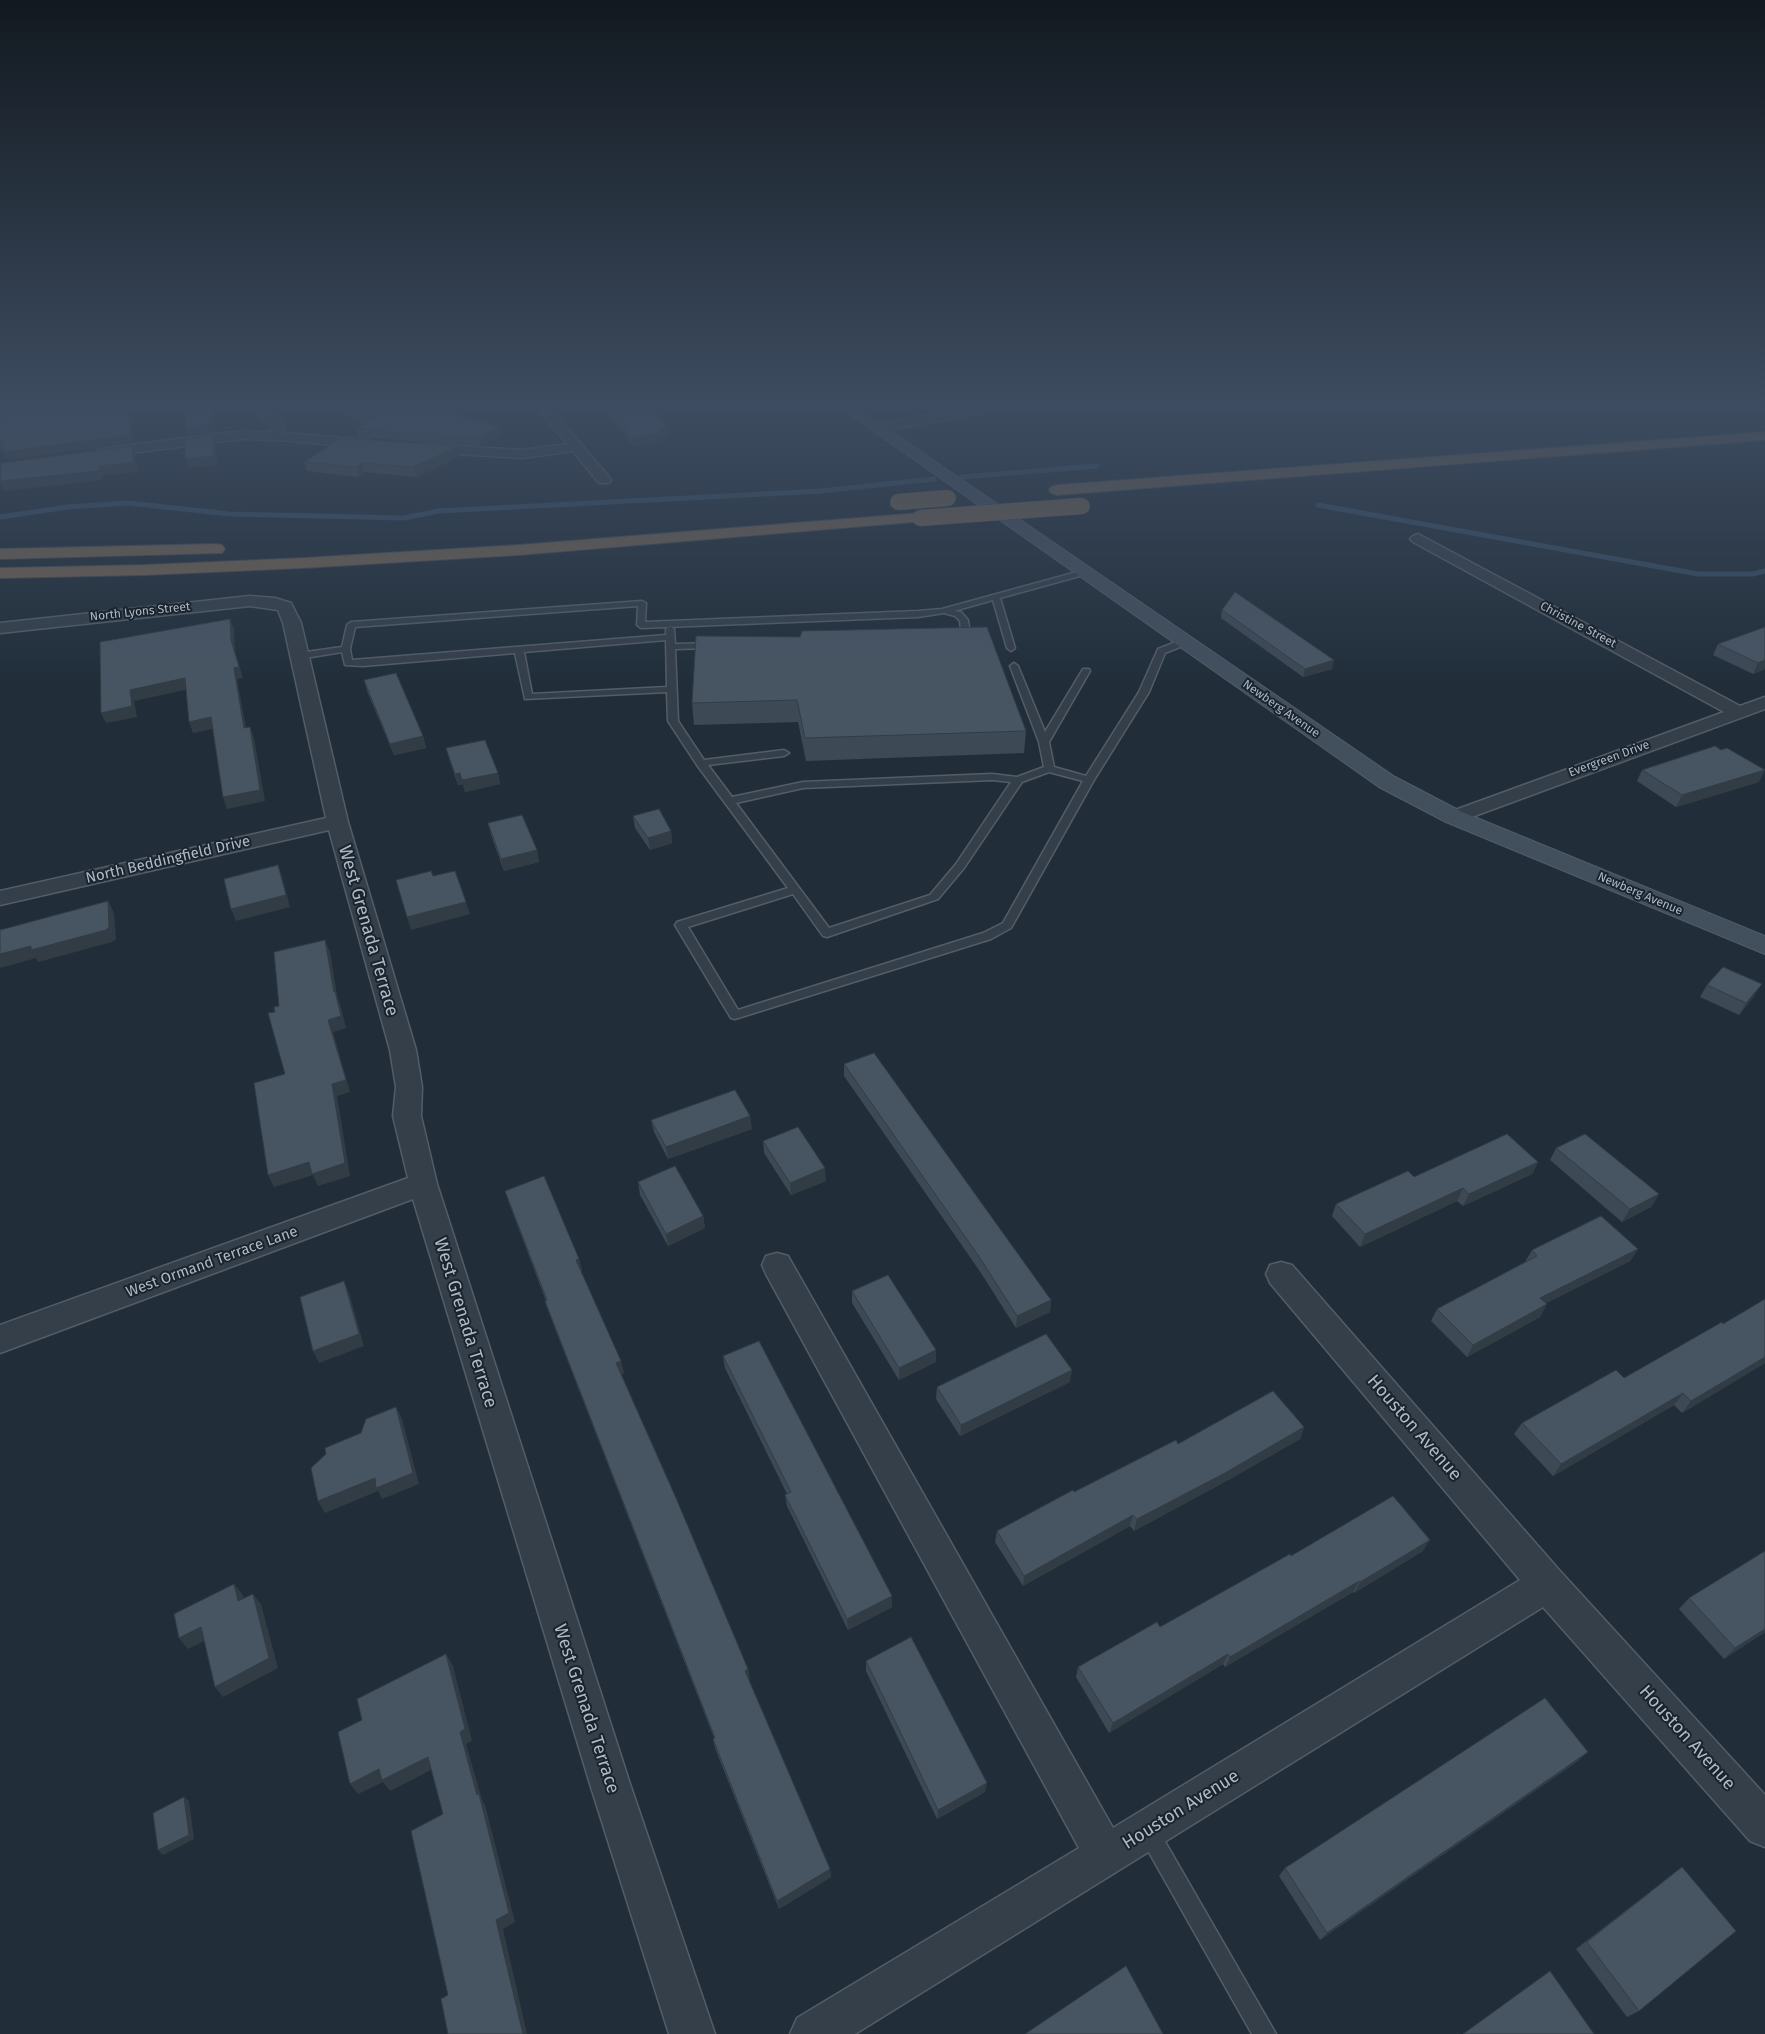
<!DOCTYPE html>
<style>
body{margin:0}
canvas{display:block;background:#212e3a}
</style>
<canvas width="1765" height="2034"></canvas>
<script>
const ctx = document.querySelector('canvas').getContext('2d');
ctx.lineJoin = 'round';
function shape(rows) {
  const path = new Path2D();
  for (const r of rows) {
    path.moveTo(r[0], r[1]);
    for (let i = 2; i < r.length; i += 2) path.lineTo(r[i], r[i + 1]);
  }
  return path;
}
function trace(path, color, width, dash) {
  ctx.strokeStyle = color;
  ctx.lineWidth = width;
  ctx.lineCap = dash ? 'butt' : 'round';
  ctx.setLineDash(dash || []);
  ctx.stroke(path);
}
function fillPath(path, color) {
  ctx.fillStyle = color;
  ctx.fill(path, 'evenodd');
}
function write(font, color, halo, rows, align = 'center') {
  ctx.font = font + ' "Fira Sans",sans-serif';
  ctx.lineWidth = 4;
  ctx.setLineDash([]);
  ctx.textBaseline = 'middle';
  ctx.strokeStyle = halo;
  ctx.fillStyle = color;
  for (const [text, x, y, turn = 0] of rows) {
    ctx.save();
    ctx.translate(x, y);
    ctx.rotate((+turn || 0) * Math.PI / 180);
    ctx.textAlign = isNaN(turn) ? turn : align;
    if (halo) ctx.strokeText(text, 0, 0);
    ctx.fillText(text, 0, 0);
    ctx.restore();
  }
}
trace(shape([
 [962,477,1097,466],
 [1318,505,1698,574,1753,574,1765,571],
 [0,517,68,507,128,503,230,514,404,518,438,511,821,491,934,479]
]), '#344b61', 5);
const lane = shape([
 [1084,570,1088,572,1087,574,1000,598,1015,648,1011,651,1007,648,993,600,954,611,961,612,968,620,970,634,966,637,954,636,954,632,961,631,960,621,955,616,944,613,918,617,641,628,637,625,638,606,355,627,350,649,352,660,666,635,666,629,670,626,674,629,675,644,715,643,715,647,712,648,675,649,678,721,704,760,784,750,789,753,784,756,708,765,732,797,803,782,992,774,1017,777,1044,767,1039,742,1010,666,1014,663,1018,666,1045,732,1083,669,1089,669,1090,671,1049,742,1054,767,1086,776,1139,692,1158,649,1181,640,1187,640,1187,644,1165,653,1149,692,1094,780,1011,928,991,939,735,1019,731,1018,675,925,677,922,788,888,697,765,668,721,667,692,525,699,515,653,363,666,345,665,342,652,299,659,295,656,299,653,342,647,347,625,351,622,642,601,646,603,645,622,918,611,942,609,1084,570],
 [666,640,667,687,532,694,524,652,666,640],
 [1049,772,1083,781,1003,923,983,933,738,1010,688,927,793,894,823,936,827,937,938,899,964,868,1022,782,1049,772],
 [992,780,1011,782,956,864,930,895,829,928,736,803,803,788,992,780],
 [1149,1823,1156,1826,1276,2034,1252,2034,1142,1840,1139,1833,1142,1826,1149,1823]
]);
const street = shape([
 [248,401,261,401,282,422,284,433,369,440,376,444,369,448,278,440,241,439,100,457,93,453,100,449,241,431,271,432,271,426,248,401],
 [532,401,544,401,609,477,611,480,609,483,599,483,573,451,522,458,424,452,417,448,424,444,522,450,567,444,532,401],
 [1008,401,1033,401,1027,405,876,432,869,428,876,424,1008,401],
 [1418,534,1740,706,1765,697,1765,709,1461,821,1454,823,1447,821,1444,817,1447,813,1724,712,1413,542,1410,539,1413,536,1418,534],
 [250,596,275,598,291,603,301,623,348,822,416,1050,422,1087,421,1116,437,1184,630,1784,715,2034,669,2034,590,1784,413,1199,0,1353,0,1325,408,1178,393,1116,396,1087,390,1050,329,830,0,905,0,891,326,818,283,623,278,610,250,606,0,633,0,623,250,596],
 [777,1253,788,1256,1113,1828,1520,1580,1270,1283,1266,1274,1270,1265,1281,1262,1292,1265,1560,1571,1765,1795,1765,1847,1750,1841,1543,1607,855,2034,790,2034,797,2018,1079,1848,766,1274,762,1265,766,1256,777,1253]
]);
const secondary = shape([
 [831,401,847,401,1395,777,1462,812,1765,936,1765,954,1446,822,1379,787,831,401]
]);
const highway = shape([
 [1765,432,1765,440,1057,495,1051,493,1049,490,1051,487,1057,485,1765,432],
 [920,513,926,515,928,518,926,521,519,555,303,568,145,575,0,578,0,568,145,565,303,558,519,545,920,513],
 [216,544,222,545,225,549,222,553,0,559,0,549,216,544]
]);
trace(lane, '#525d68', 3);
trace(street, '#525d68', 3);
trace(secondary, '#525d68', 2);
trace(highway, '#3f4a55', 2);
fillPath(lane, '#353f4a');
fillPath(street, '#353f4a');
fillPath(secondary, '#424f5d');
fillPath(highway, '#706151');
const highwayBridge = shape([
 [898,502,948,498],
 [920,518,1082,506]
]);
trace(highwayBridge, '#3f4a55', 17, []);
trace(highwayBridge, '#706151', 16);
fillPath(shape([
 [312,401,367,401,370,404,503,435,480,446,358,437,356,429,366,423,350,420,348,414],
 [598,401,658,401,664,407,665,415,657,416,667,427,668,436,662,437,663,442,634,446],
 [458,446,460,456,417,477,364,472,358,477,307,471,304,462],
 [1222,610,1332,669,1303,677,1221,618],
 [1765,627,1765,669,1753,674,1713,655,1718,644],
 [696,636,1026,731,1024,753,806,761,798,722,694,725,692,703],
 [364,680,423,736,426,748,394,755,367,691],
 [446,748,498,773,500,784,465,792,463,784,458,785,449,759],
 [1642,770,1759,782,1676,807,1637,781],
 [633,816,671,831,672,843,650,850,635,828],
 [488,823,537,850,539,862,504,871,491,835],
 [1707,985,1754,996,1739,1015,1700,997],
 [844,1064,1051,1300,1050,1312,1016,1328,979,1270,844,1076],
 [651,1120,752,1129,668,1159,654,1132],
 [763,1141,826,1181,791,1195,764,1153],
 [1556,1148,1659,1194,1651,1207,1622,1222,1550,1160],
 [1538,1162,1532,1174,1463,1206,1457,1201,1360,1247,1332,1216,1336,1204,1414,1177],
 [638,1182,703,1216,705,1228,668,1246,640,1195],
 [505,1191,579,1259,582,1271,581,1272,624,1373,621,1374,748,1669,749,1680,830,1869,831,1877,779,1909,715,1748,713,1739,714,1738,549,1313,545,1301,546,1301,509,1203],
 [1638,1249,1630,1261,1546,1303,1547,1304,1540,1317,1467,1357,1431,1321,1437,1309,1525,1262,1532,1250],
 [852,1291,936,1362,899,1380,852,1303],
 [723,1356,892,1607,848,1630,787,1506,785,1495,787,1494,725,1368],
 [1765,1363,1682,1413,1674,1405,1553,1476,1514,1434,1522,1423,1624,1378],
 [1070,1382,960,1436,936,1399,937,1387],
 [1304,1427,1300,1439,1221,1484,1134,1531,1130,1526,1023,1586,995,1542,997,1531,1074,1492,1178,1444],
 [1423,1551,1354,1593,1353,1592,1225,1667,1223,1664,1109,1733,1076,1677,1078,1667,1160,1627,1291,1556],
 [1689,1598,1765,1632,1724,1659,1679,1609],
 [866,1661,985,1792,937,1819,866,1671],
 [1578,1761,1320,1940,1279,1876,1285,1868],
 [1682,1867,1639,2011,1627,2017,1576,1949]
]), '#3d4955');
fillPath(shape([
 [126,401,129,406,134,443,7,460,3,452],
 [165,401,188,401,166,404],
 [211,401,213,401,215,433,188,436,185,428],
 [744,401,764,401,744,404],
 [664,407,665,415,651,417,651,409],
 [501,427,503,435,480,446,479,438],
 [667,427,668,436,662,437,663,442,634,446,632,438,658,429],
 [213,435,216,444,217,465,189,468,185,459],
 [4,441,8,449,0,450,0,442],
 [132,446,135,455,138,472,104,475,102,480,4,491,0,483,0,481,100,466],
 [458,446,460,456,417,477,414,467],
 [362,463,364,472,358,477,356,467],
 [230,619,234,629,235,651,243,678,237,679,248,739,244,728,234,668,231,640],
 [1334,660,1332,669,1303,677,1305,669],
 [1765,660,1765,669,1753,674,1758,663],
 [185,678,189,689,134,701,137,717,106,723,101,713,130,690],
 [211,717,216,728,193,733,189,722],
 [250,727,254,738,265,801,227,809,223,797],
 [423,736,426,748,394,755,390,744],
 [1765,770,1759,782,1676,807,1682,795],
 [460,773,463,784,458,785,455,774],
 [498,773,500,784,465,792,462,780],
 [671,831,672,843,650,850,648,838],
 [537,850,539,862,504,871,501,859],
 [278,865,282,877,290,907,236,921,231,909],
 [108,901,114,913,116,939,112,942,38,962,36,958,0,968,0,954],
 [466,902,470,914,411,930,407,917],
 [325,940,330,952,337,995,340,1004,346,1028,333,1032,350,1092,337,1096,350,1176,318,1186,313,1175,274,1187,268,1175,332,1084,328,1020,334,992],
 [1762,984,1754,996,1739,1015,1746,1003],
 [750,1116,752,1129,668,1159,666,1147],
 [1538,1162,1532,1174,1463,1206,1469,1194],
 [825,1168,826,1181,791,1195,790,1183],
 [1463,1188,1457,1201,1360,1247,1365,1234],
 [1659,1194,1651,1207,1622,1222,1630,1209],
 [703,1216,705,1228,668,1246,666,1234],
 [1638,1249,1630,1261,1533,1310,1540,1298],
 [579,1259,582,1271,579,1273,576,1260],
 [344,1281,349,1293,364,1346,319,1363,313,1351],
 [1051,1300,1050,1312,1016,1328,1017,1316],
 [1547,1304,1540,1317,1467,1357,1473,1345],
 [936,1350,936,1362,899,1380,899,1368],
 [1765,1357,1765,1363,1682,1413,1691,1401],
 [621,1361,624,1373,619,1375,616,1363],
 [1072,1370,1070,1382,960,1436,961,1425],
 [1683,1393,1674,1405,1553,1476,1561,1464],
 [396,1407,402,1419,419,1484,382,1499,378,1491,325,1513,318,1501],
 [1304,1427,1300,1439,1221,1484,1134,1531,1137,1519],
 [1133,1515,1130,1526,1023,1586,1024,1576],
 [1430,1540,1423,1551,1354,1593,1360,1582],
 [1359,1581,1353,1592,1225,1667,1230,1657],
 [234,1584,243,1595,246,1612,238,1601],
 [253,1594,261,1604,278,1668,223,1697,215,1687],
 [892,1596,892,1607,848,1630,847,1619],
 [201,1627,210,1638,188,1649,179,1638],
 [1765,1629,1765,1632,1724,1659,1735,1648],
 [446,1654,453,1666,472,1741,466,1744,482,1800,485,1805,515,1922,503,1929,527,2034,523,2034,496,1920,477,1795,460,1732],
 [1228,1654,1223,1664,1109,1733,1113,1723],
 [748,1669,750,1679,747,1681,745,1671],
 [1588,1752,1578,1761,1320,1940,1327,1933],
 [428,1757,435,1768,390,1791,383,1782,358,1794,350,1784,379,1769],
 [987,1783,985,1792,937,1819,938,1810],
 [184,1797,189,1801,194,1839,163,1855,158,1850],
 [830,1869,831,1877,779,1909,777,1901]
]), '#323c45');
const building = shape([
 [0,401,103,401,104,402,113,401,126,401,131,435,3,452,4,441,0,442,0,401],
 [185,401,211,401,212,424,185,428,185,401],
 [330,401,367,401,370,404,381,401,409,401,501,427,479,438,356,429,376,417,348,412,354,410,330,401],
 [603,401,658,401,664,407,651,409,667,427,658,429,662,433,632,438,603,401],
 [213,435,214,456,185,459,185,439,213,435],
 [341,438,458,446,414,467,362,463,356,467,304,462,341,438],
 [132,446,134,462,100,466,98,471,0,481,1,463,132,446],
 [1235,592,1334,660,1305,669,1222,610,1235,592],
 [230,619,231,640,239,667,234,668,244,728,250,727,260,790,223,797,211,717,189,722,185,678,130,690,132,706,101,713,100,642,230,619],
 [987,627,1026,731,805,738,797,700,692,703,696,636,800,637,802,631,987,627],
 [1765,627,1765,660,1758,663,1718,644,1765,627],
 [396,673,423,736,390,744,364,680,396,673],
 [485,740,498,773,462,780,460,773,455,774,446,748,485,740],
 [1715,746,1721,750,1727,748,1765,770,1682,795,1642,770,1715,746],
 [659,809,671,831,648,838,633,816,659,809],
 [522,815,537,850,501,859,488,823,522,815],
 [278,865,286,895,231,909,224,879,278,865],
 [431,871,433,876,455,871,466,902,407,917,396,880,431,871],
 [108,901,109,927,106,930,31,950,31,946,0,954,0,930,108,901],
 [325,940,334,992,335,991,341,1016,328,1020,346,1080,332,1084,345,1163,312,1174,309,1162,268,1175,254,1083,285,1074,268,1013,275,1012,274,1007,279,1006,274,952,325,940],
 [1723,967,1762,984,1746,1003,1707,985,1723,967],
 [874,1053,1051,1300,1017,1316,980,1258,844,1064,874,1053],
 [735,1090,750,1116,666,1147,651,1120,735,1090],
 [798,1127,825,1168,790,1183,763,1141,798,1127],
 [1507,1134,1538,1162,1469,1194,1463,1188,1365,1234,1336,1204,1408,1171,1414,1177,1507,1134],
 [1585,1134,1659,1194,1630,1209,1556,1148,1585,1134],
 [675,1166,703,1216,666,1234,638,1182,675,1166],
 [544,1176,579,1259,576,1260,621,1361,616,1363,676,1498,748,1669,745,1671,830,1869,777,1901,713,1739,715,1738,545,1301,547,1300,505,1191,544,1176],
 [1601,1216,1638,1249,1540,1298,1547,1304,1473,1345,1437,1309,1537,1256,1532,1250,1601,1216],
 [888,1275,936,1350,899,1368,852,1291,888,1275],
 [344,1281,359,1334,313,1351,300,1297,344,1281],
 [1765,1299,1765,1357,1691,1401,1683,1393,1561,1464,1522,1423,1616,1370,1624,1378,1722,1322,1723,1324,1765,1299],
 [1046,1334,1072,1370,961,1425,937,1387,1046,1334],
 [759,1341,892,1596,847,1619,785,1495,791,1492,723,1356,759,1341],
 [1273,1391,1304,1427,1225,1473,1137,1519,1133,1515,1024,1576,997,1531,1073,1490,1074,1492,1176,1440,1178,1444,1273,1391],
 [396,1407,413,1473,376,1488,375,1478,318,1501,311,1468,326,1454,325,1448,361,1433,366,1419,396,1407],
 [1393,1496,1430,1540,1360,1582,1359,1581,1230,1657,1228,1654,1113,1723,1078,1667,1157,1622,1160,1627,1290,1554,1291,1556,1393,1496],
 [1765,1551,1765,1629,1735,1648,1689,1598,1765,1551],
 [234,1584,238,1601,253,1594,269,1658,215,1687,201,1627,179,1638,174,1614,234,1584],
 [911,1637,987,1783,938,1810,866,1661,911,1637],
 [446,1654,465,1729,460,1732,477,1795,479,1794,509,1913,496,1920,523,2034,448,2034,441,1999,448,1995,411,1831,443,1814,428,1757,382,1780,379,1769,350,1784,338,1732,362,1720,357,1699,446,1654],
 [1545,1698,1588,1752,1327,1933,1285,1868,1545,1698],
 [184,1797,189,1835,158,1850,153,1813,184,1797],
 [1682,1867,1736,1931,1639,2011,1587,1942,1682,1867],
 [1126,1966,1163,2034,1025,2034,1126,1966],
 [1550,1971,1594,2034,1463,2034,1550,1971]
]);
fillPath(building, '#475563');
trace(building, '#323c45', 1);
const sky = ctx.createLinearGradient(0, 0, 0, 685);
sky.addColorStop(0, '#121920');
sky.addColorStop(0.59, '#3d4c60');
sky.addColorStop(1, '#3d4c6000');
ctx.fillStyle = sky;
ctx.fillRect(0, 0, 1765, 685);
write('12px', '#afbac6', '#1a242f', [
 ["North Lyons Street",140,612,-6],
 ["Christine Street",1578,625,28],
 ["Newberg Avenue",1281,709,35],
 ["Evergreen Drive",1609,759,-20],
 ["Newberg Avenue",1640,894,23]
]);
write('15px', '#afbac6', '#1a242f', [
 ["North Beddingfield Drive",168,860,-13],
 ["West Ormand Terrace Lane",212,1262,-20]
]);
write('18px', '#afbac6', '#1a242f', [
 ["West Grenada Terrace",368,931,74],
 ["West Grenada Terrace",465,1323,73],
 ["Houston Avenue",1414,1428,49],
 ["West Grenada Terrace",586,1709,72],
 ["Houston Avenue",1687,1738,48],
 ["Houston Avenue",1181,1810,-32]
]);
</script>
